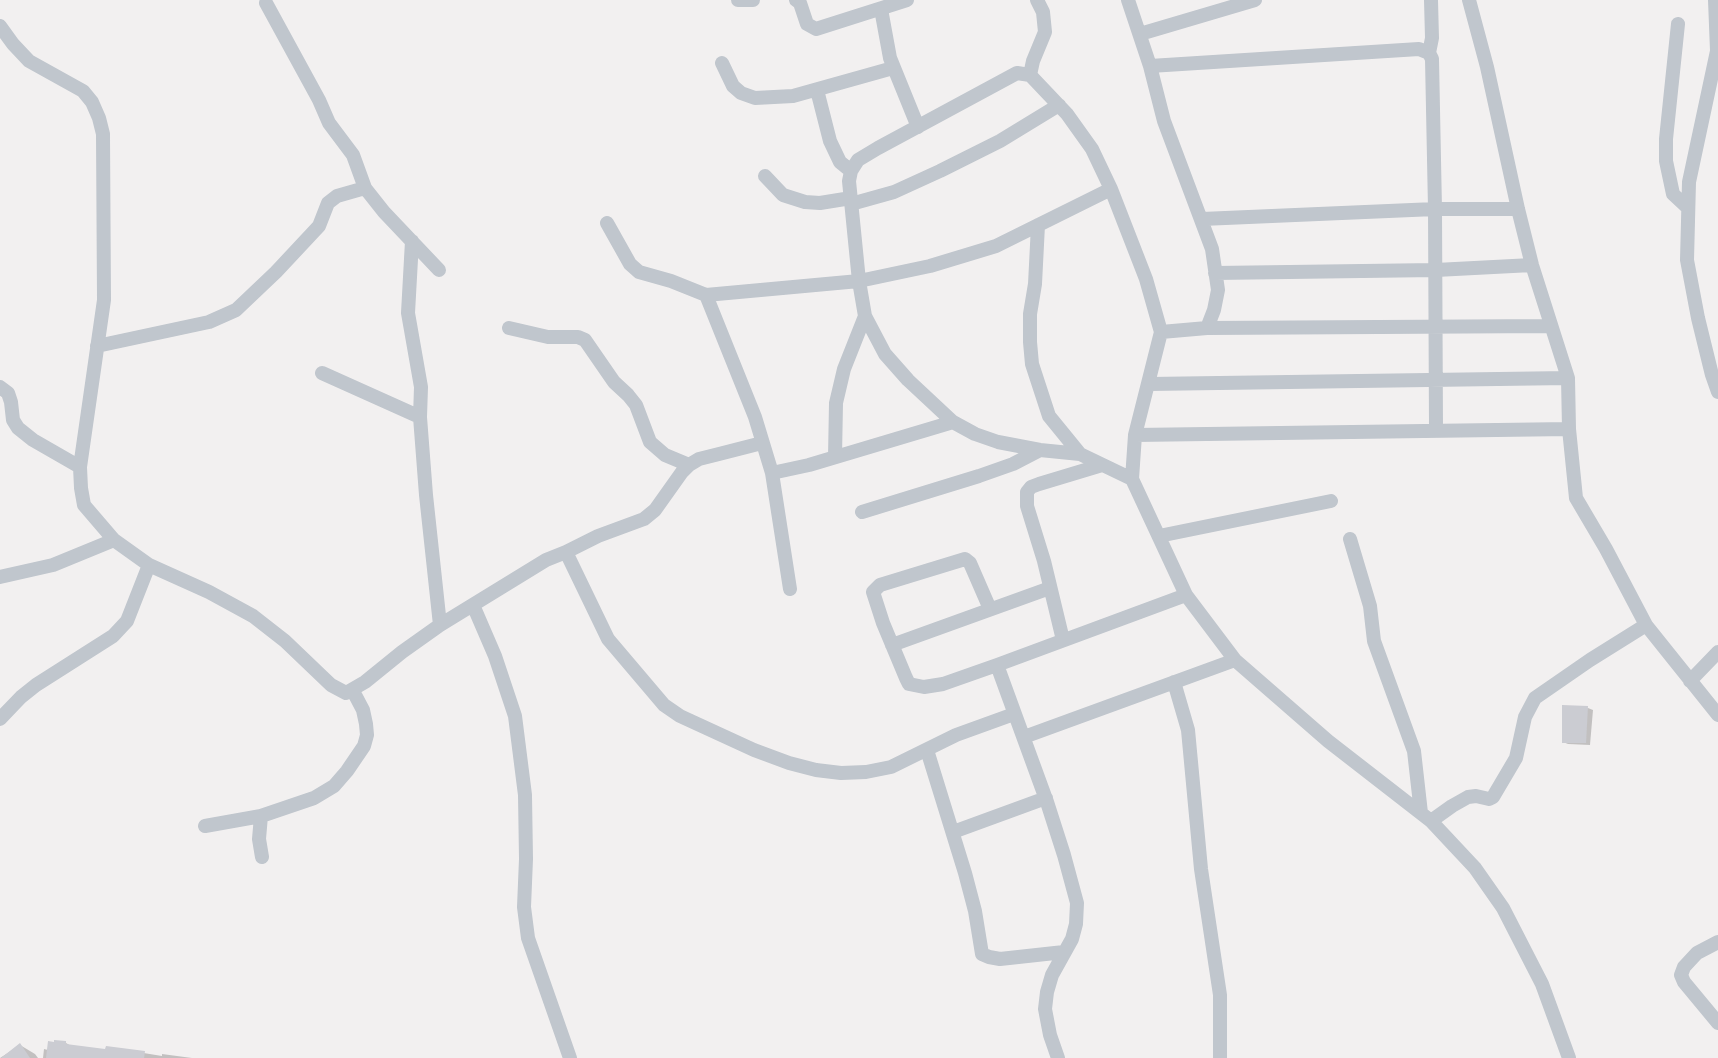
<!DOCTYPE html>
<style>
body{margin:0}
canvas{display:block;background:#f2f0f0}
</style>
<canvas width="1718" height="1058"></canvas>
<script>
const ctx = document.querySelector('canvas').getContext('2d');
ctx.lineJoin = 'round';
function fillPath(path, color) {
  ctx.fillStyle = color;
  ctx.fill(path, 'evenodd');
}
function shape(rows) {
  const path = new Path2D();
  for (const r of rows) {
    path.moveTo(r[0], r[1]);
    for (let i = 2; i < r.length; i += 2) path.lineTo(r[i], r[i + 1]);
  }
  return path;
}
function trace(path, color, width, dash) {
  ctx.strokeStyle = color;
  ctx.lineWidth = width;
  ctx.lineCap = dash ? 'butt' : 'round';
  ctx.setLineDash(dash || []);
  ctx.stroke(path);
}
fillPath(shape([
 [1564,707,1588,708,1593,710,1590,745,1568,744,1563,742],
 [66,1043,71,1046,99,1050,107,1049,107,1047,162,1056,162,1054,192,1058,43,1058,44,1049,48,1050],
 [20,1045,35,1054,38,1058,0,1058]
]), '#0003');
fillPath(shape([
 [1562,705,1588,706,1586,743,1562,743],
 [54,1040,66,1041,66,1044,105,1049,106,1046,145,1051,144,1058,46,1058,48,1041,54,1042],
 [20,1043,30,1058,1,1058]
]), '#cbccd2');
trace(shape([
 [738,0,753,0],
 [796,0,800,3,807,24,816,29,907,0],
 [1128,0,1150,66,1164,121,1212,249,1218,290,1214,310,1207,328],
 [1469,0,1487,67,1518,209,1532,265,1568,378,1569,429,1576,498,1606,549,1646,625,1718,715],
 [1715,0,1717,51,1689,182,1687,260,1698,318,1712,375,1718,392],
 [881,9,890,58,918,127],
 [1678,24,1666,139,1666,161,1673,194,1688,208],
 [0,26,13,44,29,61,83,91,92,102,99,118,103,134,104,300,80,467,81,488,84,505,114,540,149,565,127,621,113,636,36,685,21,697,0,719],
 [1140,34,1255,0],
 [1429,53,1432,38,1431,0],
 [722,63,733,86,741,93,755,98,793,96,893,68],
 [1150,66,1419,49,1429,53,1432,59,1435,209,1436,430],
 [1030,75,1033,61,1045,32,1043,12,1037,0],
 [817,90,830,141,840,162,851,171],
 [765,176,783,195,805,202,820,203,851,198],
 [365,188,384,212,439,270],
 [851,204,894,192,940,171,1000,141,1059,105],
 [1202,219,1435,209,1518,209],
 [607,223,630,264,639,272,671,281,706,295,859,281,930,266,996,246,1111,189],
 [1038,225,1035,284,1030,314,1030,342,1032,364,1049,416,1080,454],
 [412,241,408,313,421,387,420,417,426,495,440,625],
 [1215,273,1436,270,1532,265],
 [706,295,755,417,772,473,790,589],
 [509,328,548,337,578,337,585,340,614,382,628,395,636,405,650,442,665,455,689,465],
 [1161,332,1207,328,1550,326],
 [97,346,209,322,236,310,276,272,319,226,328,203,337,196,365,188,353,155,329,123,319,100,266,3],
 [322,373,420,417],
 [1149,384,1568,378],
 [0,387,8,393,11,402,13,420,18,428,33,440,80,467],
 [1135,435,1569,429],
 [835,457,836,403,844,369,865,316],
 [772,473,809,465,953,422],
 [1132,479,1080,454,1040,450,998,442,975,434,953,422,908,380,885,354,865,316,859,281,849,181,851,171,858,160,878,148,1017,73,1030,75,1067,114,1092,149,1111,189,1146,279,1161,332,1135,435,1132,479,1186,595,1235,660,1328,741,1431,821,1475,868,1503,908,1542,984,1569,1058],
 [862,512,979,476,1013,464,1040,450],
 [1159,536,1331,501],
 [1350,539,1370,606,1374,641,1414,751,1421,813],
 [566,552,608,639,664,705,680,716,754,750,789,763,816,770,841,773,866,772,891,767,956,735,1014,714],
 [149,565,209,592,253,616,285,641,331,685,346,693,365,682,402,652,440,625,546,560,566,552,598,536,644,519,655,510,682,472,689,465,699,459,719,454,762,443],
 [0,577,53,565,114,540],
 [473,605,495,656,515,716,525,795,526,859,524,907,528,938,570,1058],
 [990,609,970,563,965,559,880,585,873,592,883,623,906,678,909,684,924,687,943,684,997,665,1186,595],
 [1063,640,1044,561,1027,506,1027,492,1031,487,1039,484,1102,465],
 [892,645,1050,588],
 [997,665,1047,802,1064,855,1077,903,1076,924,1072,939,1052,975,1047,992,1045,1009,1050,1035,1058,1058],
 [1690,681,1718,652],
 [1174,682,1188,730,1201,869,1220,995,1220,1058],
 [1024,737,1235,660],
 [927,750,965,873,975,911,982,954,989,957,1000,959,1064,952],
 [1431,821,1452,806,1468,797,1476,796,1489,799,1493,797,1516,758,1525,717,1535,698,1590,660,1646,625],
 [205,826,261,816],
 [953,832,1046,798],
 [262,857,259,839,261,816,314,798,334,786,347,771,364,746,367,735,366,724,363,710,353,691],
 [1718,942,1697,953,1684,967,1681,975,1684,982,1718,1023]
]), '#c0c6cd', 14);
</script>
